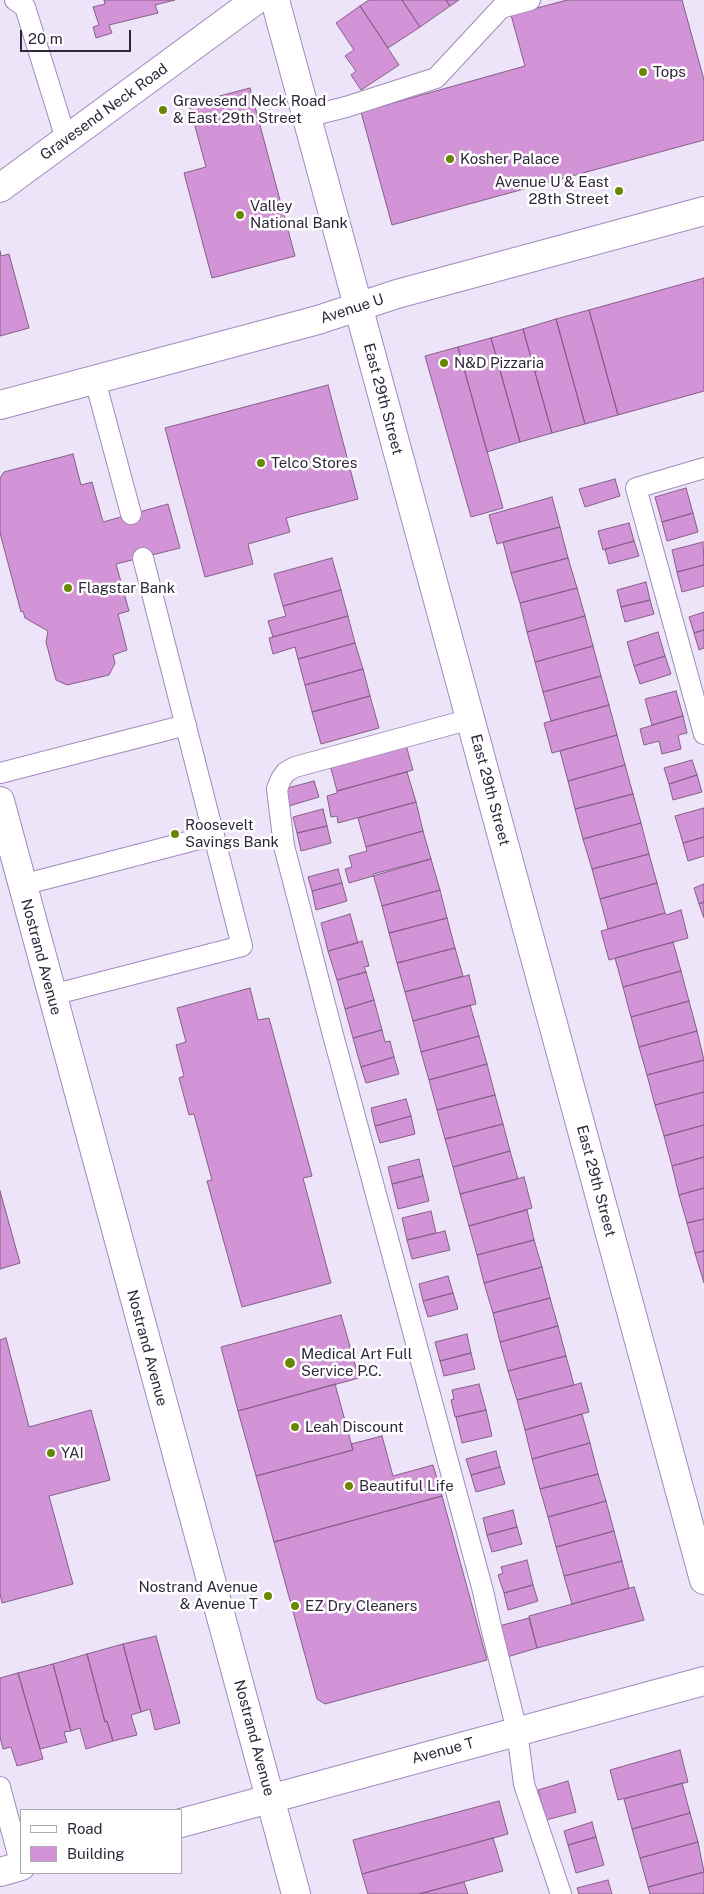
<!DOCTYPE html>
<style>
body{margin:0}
#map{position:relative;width:704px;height:1894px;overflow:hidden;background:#ede4f9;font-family:"Public Sans",sans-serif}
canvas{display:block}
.legend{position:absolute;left:20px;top:1809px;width:162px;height:65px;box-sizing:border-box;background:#fff;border:1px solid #aca9b1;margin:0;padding:6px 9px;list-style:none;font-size:15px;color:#30273b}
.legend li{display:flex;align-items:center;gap:10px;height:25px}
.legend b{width:25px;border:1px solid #aca9b1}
.scale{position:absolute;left:20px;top:30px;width:111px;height:22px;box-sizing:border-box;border:2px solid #30273b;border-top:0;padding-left:6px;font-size:15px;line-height:18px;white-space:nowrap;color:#30273b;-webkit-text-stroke:4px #fff;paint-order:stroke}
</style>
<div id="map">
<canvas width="704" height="1894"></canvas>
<ul class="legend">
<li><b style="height:6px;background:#fff"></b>Road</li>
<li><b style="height:14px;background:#d394d7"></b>Building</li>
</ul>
<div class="scale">20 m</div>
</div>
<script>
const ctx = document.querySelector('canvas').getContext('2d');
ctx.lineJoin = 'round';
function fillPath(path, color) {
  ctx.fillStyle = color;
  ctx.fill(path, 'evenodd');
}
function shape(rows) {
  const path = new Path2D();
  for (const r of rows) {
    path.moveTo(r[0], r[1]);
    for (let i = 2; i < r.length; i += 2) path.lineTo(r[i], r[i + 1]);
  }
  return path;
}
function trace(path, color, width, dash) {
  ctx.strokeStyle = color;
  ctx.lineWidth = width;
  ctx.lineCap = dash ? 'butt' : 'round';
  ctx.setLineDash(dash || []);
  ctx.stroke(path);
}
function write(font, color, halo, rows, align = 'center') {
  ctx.font = font + ' "Public Sans",sans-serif';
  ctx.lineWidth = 5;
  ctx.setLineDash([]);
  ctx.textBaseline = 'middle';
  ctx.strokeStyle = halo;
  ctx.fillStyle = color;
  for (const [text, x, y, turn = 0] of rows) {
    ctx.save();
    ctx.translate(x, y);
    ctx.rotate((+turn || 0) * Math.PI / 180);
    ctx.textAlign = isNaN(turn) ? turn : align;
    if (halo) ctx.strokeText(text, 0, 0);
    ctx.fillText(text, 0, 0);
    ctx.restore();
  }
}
const building = shape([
 [104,0,175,0,155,5,158,13,109,25,112,33,96,38,93,27,99,25,93,7,105,4,104,0],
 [369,0,402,0,420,27,388,48,360,6,369,0],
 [402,0,446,0,450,6,420,27,402,0],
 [446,0,459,0,450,6,446,0],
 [567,0,682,0,704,80,704,140,392,225,361,112,525,66,511,15,567,0],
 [360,6,399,65,361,90,351,75,356,71,345,56,354,50,336,23,360,6],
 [250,88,295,256,212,278,184,173,206,167,189,104,250,88],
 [0,251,1,256,9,254,29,328,0,336,0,251],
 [704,278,704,391,618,415,589,310,704,278],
 [589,310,618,415,585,424,556,319,589,310],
 [556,319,585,424,552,433,523,329,556,319],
 [523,329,552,433,520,442,491,338,523,329],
 [491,338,520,442,487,452,458,347,491,338],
 [458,347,503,508,471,517,425,356,458,347],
 [328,385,358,499,286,518,290,532,248,544,253,564,205,577,165,428,328,385],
 [73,454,81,485,92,482,103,522,168,504,180,548,116,564,129,611,118,614,127,650,113,655,115,663,109,675,67,685,56,680,46,642,48,631,25,618,23,611,21,612,0,533,0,478,4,472,73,454],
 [615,479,620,496,585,507,579,489,615,479],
 [686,488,693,513,662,522,655,497,686,488],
 [552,497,560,527,497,544,489,515,552,497],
 [693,513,698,532,667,541,662,522,693,513],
 [629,523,634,541,603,550,598,531,629,523],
 [560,527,568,558,511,573,503,542,560,527],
 [634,541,639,556,609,564,605,549,634,541],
 [703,542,704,565,677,572,672,550,703,542],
 [332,558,341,590,283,606,274,574,332,558],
 [568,558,577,588,520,603,511,573,568,558],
 [704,565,704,586,682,592,677,572,704,565],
 [646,582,650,600,621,607,617,590,646,582],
 [577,588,585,616,527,632,520,603,577,588],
 [341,590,348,616,273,637,268,621,286,616,283,606,341,590],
 [650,600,654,614,625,622,621,607,650,600],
 [704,612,704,630,694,633,689,617,704,612],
 [348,616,355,643,298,659,295,647,273,654,269,638,348,616],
 [585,616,593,646,535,662,527,632,585,616],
 [704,630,704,648,699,650,694,633,704,630],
 [658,632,665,656,634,666,627,642,658,632],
 [355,643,363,669,305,685,298,659,355,643],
 [593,646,601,676,543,692,535,662,593,646],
 [665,656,671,674,640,684,634,666,665,656],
 [363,669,370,696,312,712,305,685,363,669],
 [601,676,609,705,551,721,543,692,601,676],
 [676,691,683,716,652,725,645,699,676,691],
 [370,696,379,728,321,744,312,712,370,696],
 [609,705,617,735,552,753,544,723,609,705],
 [683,716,687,733,678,735,681,749,662,754,659,741,644,745,640,729,683,716],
 [617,735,625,765,568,781,560,751,617,735],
 [406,745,413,770,337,791,330,765,406,745],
 [692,760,697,775,669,784,664,768,692,760],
 [625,765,633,794,575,809,568,781,625,765],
 [407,772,416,802,338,823,337,816,331,817,327,796,337,793,337,791,407,772],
 [697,775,702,792,673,800,669,784,697,775],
 [314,781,319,797,289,806,284,789,314,781],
 [633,794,641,823,583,839,575,809,633,794],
 [416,802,423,831,366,847,358,818,416,802],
 [704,808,704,837,683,843,675,816,704,808],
 [323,809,327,826,297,833,293,817,323,809],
 [641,823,649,854,592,869,583,839,641,823],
 [327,826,331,843,301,851,297,833,327,826],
 [423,831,431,859,349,883,345,869,352,867,349,856,367,851,366,847,368,846,423,831],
 [704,837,704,856,688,861,683,843,704,837],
 [649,854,657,883,600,899,592,869,649,854],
 [431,859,440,890,382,906,373,874,431,859],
 [338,869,342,883,312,891,308,877,338,869],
 [342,883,347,901,316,910,312,891,342,883],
 [657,883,665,913,608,929,600,899,657,883],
 [704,884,704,902,699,904,694,888,704,884],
 [440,890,447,918,389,933,382,906,440,890],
 [704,902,704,918,699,904,704,902],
 [681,910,688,938,609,960,601,931,665,913,666,915,681,910],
 [350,914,358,943,328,951,321,923,350,914],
 [447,918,455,948,397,963,389,933,447,918],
 [362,941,369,966,364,967,366,972,337,980,328,951,362,941],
 [673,942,681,971,623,987,615,958,673,942],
 [455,948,463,976,405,992,397,963,455,948],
 [681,971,689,1001,631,1017,623,987,681,971],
 [366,972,374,1000,345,1009,337,980,366,972],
 [469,975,476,1004,413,1021,405,992,469,975],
 [250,988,258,1020,269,1018,312,1176,303,1178,331,1283,242,1307,207,1181,212,1180,194,1114,189,1115,179,1078,184,1076,176,1045,186,1042,177,1008,250,988],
 [374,1000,382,1030,353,1038,345,1009,374,1000],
 [689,1001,697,1031,639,1047,631,1017,689,1001],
 [470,1005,479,1036,421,1052,413,1021,470,1005],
 [382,1030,385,1042,390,1041,394,1057,361,1067,353,1038,382,1030],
 [697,1031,704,1060,647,1075,639,1047,697,1031],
 [479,1036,487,1064,429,1080,421,1052,479,1036],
 [394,1057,399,1074,366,1083,361,1067,394,1057],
 [704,1060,704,1092,655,1105,647,1075,704,1060],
 [487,1064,495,1095,437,1110,429,1080,487,1064],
 [704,1092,704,1125,664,1136,655,1105,704,1092],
 [495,1095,503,1124,445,1139,437,1110,495,1095],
 [406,1099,411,1116,375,1126,371,1108,406,1099],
 [411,1116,415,1134,380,1143,375,1126,411,1116],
 [503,1124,510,1151,453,1167,445,1139,503,1124],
 [704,1125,704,1157,672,1166,664,1136,704,1125],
 [510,1151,518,1179,460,1194,453,1167,510,1151],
 [704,1157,704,1188,679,1195,672,1166,704,1157],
 [419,1159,423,1176,392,1184,388,1167,419,1159],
 [423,1176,429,1201,398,1209,392,1184,423,1176],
 [524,1177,532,1208,469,1226,460,1194,524,1177],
 [704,1188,704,1219,687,1223,679,1195,704,1188],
 [0,1191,20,1263,0,1269,0,1191],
 [527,1210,534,1240,477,1255,469,1226,527,1210],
 [431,1211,436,1233,407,1240,402,1218,431,1211],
 [704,1219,704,1251,695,1253,687,1223,704,1219],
 [445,1231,450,1250,412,1259,407,1240,445,1231],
 [534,1240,542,1267,484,1283,477,1255,534,1240],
 [704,1251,704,1283,695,1253,704,1251],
 [542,1267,550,1298,493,1313,484,1283,542,1267],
 [448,1276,453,1293,423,1301,419,1284,448,1276],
 [453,1293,458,1309,428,1317,423,1301,453,1293],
 [550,1298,558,1326,500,1342,493,1313,550,1298],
 [341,1315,359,1378,238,1411,221,1347,341,1315],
 [558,1326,566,1356,508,1371,500,1342,558,1326],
 [467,1334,471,1353,440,1361,435,1342,467,1334],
 [6,1338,29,1427,91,1410,110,1480,49,1496,73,1584,2,1603,0,1594,0,1340,6,1338],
 [471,1353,475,1369,444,1376,440,1361,471,1353],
 [566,1356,574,1385,517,1400,508,1371,566,1356],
 [581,1383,589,1412,525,1430,517,1400,581,1383],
 [335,1384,353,1450,256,1476,238,1411,335,1384],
 [479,1384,486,1410,455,1417,451,1400,454,1399,452,1390,479,1384],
 [486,1410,492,1436,462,1443,456,1417,486,1410],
 [582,1414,590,1443,532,1459,525,1430,582,1414],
 [382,1436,393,1476,433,1465,442,1496,274,1542,256,1476,353,1450,351,1444,382,1436],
 [590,1443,598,1474,540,1489,532,1459,590,1443],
 [496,1451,500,1467,471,1475,466,1459,496,1451],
 [500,1467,505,1484,476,1492,471,1475,500,1467],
 [598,1474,606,1501,548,1517,540,1489,598,1474],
 [442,1496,487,1660,325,1704,317,1699,274,1542,442,1496],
 [606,1501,614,1531,556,1547,548,1517,606,1501],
 [513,1510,517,1527,487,1535,483,1518,513,1510],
 [517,1527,522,1544,492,1552,487,1535,517,1527],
 [614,1531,622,1561,564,1576,556,1547,614,1531],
 [527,1560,533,1585,504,1593,498,1575,503,1573,501,1567,527,1560],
 [622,1561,629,1588,572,1604,564,1576,622,1561],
 [533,1585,538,1601,508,1610,504,1593,533,1585],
 [634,1587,644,1620,537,1648,529,1616,634,1587],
 [529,1618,537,1648,507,1657,499,1626,529,1618],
 [156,1636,180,1723,155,1730,150,1709,141,1712,123,1644,156,1636],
 [123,1644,141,1712,131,1715,137,1735,113,1741,107,1721,105,1722,87,1654,123,1644],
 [87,1654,105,1722,107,1721,113,1741,86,1749,80,1728,71,1731,53,1664,87,1654],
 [53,1664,71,1731,64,1732,67,1742,40,1749,18,1673,53,1664],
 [18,1673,43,1759,17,1766,11,1747,3,1749,0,1737,0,1678,18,1673],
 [680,1750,688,1782,618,1800,610,1770,680,1750],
 [568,1781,576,1812,546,1820,538,1790,568,1781],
 [682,1783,690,1813,632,1829,624,1799,682,1783],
 [499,1801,508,1834,362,1874,353,1840,499,1801],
 [690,1813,698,1842,640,1858,632,1829,690,1813],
 [592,1822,596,1837,568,1845,564,1831,592,1822],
 [596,1837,604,1865,576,1873,568,1845,596,1837],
 [493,1838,503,1871,419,1894,368,1894,362,1874,493,1838],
 [698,1842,704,1872,648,1887,640,1858,698,1842],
 [704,1872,704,1894,650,1894,648,1887,704,1872],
 [608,1880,612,1894,579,1894,577,1888,608,1880],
 [464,1882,468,1894,419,1894,464,1882]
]);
fillPath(building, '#d394d7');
trace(building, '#845f86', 1);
const service = shape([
 [15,0,25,7,66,139],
 [306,117,346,107,436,78,501,8,530,0],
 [95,380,131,514],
 [704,468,636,488,704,734],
 [471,719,295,767,286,772,281,779,277,789,284,846,333,1035,483,1591,491,1627,517,1731,524,1784,561,1894],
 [0,773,186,725],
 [22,885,214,835],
 [52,995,242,946,143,558],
 [0,1787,21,1866]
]);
const minor = shape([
 [275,0,704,1580],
 [0,188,256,0],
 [181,1823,704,1681],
 [0,1872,21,1866]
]);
const secondary = shape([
 [0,405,318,320,397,294,704,211],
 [0,801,296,1894]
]);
trace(service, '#a08bbc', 22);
trace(minor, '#a08bbc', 30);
trace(secondary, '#a08bbc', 30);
trace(service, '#fff', 20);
trace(minor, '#fff', 28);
trace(secondary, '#fff', 28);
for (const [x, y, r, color] of [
 [643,72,5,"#688803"],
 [163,110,5,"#688803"],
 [450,159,5,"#688803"],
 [619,191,5,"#688803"],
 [240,215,5,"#688803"],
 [444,363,5,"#688803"],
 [261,463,5,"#688803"],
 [68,588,5,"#688803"],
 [175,834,5,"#688803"],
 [290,1363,6,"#688803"],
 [295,1427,5,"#688803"],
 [51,1453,5,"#688803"],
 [349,1486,5,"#688803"],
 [268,1596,5,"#688803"],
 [295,1606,5,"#688803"]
]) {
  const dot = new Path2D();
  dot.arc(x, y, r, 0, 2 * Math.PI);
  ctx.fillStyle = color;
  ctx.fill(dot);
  trace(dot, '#fff', 2);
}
write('15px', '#30273b', '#fff', [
 ["Tops",653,72],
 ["Gravesend Neck Road",173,101],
 ["& East 29th Street",173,118],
 ["Kosher Palace",460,159],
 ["Avenue U & East",609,182,"right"],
 ["28th Street",609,199,"right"],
 ["Valley",250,206],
 ["National Bank",250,223],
 ["N&D Pizzaria",454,363],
 ["Telco Stores",271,463],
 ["Flagstar Bank",78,588],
 ["Roosevelt",185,825],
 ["Savings Bank",185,842],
 ["Medical Art Full",301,1354],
 ["Service P.C.",301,1371],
 ["Leah Discount",305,1427],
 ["YAI",61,1453],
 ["Beautiful Life",359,1486],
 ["Nostrand Avenue",258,1587,"right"],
 ["& Avenue T",258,1604,"right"],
 ["EZ Dry Cleaners",305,1606]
], 'left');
write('15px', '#30273b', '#fff', [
 ["Gravesend Neck Road",104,112,-36],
 ["Avenue U",352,309,-18],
 ["East 29th Street",383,399,75],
 ["East 29th Street",490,790,75],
 ["Nostrand Avenue",41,957,75],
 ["East 29th Street",596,1181,75],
 ["Nostrand Avenue",147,1348,75],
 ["Nostrand Avenue",254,1738,75],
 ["Avenue T",443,1751,-15]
]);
</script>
